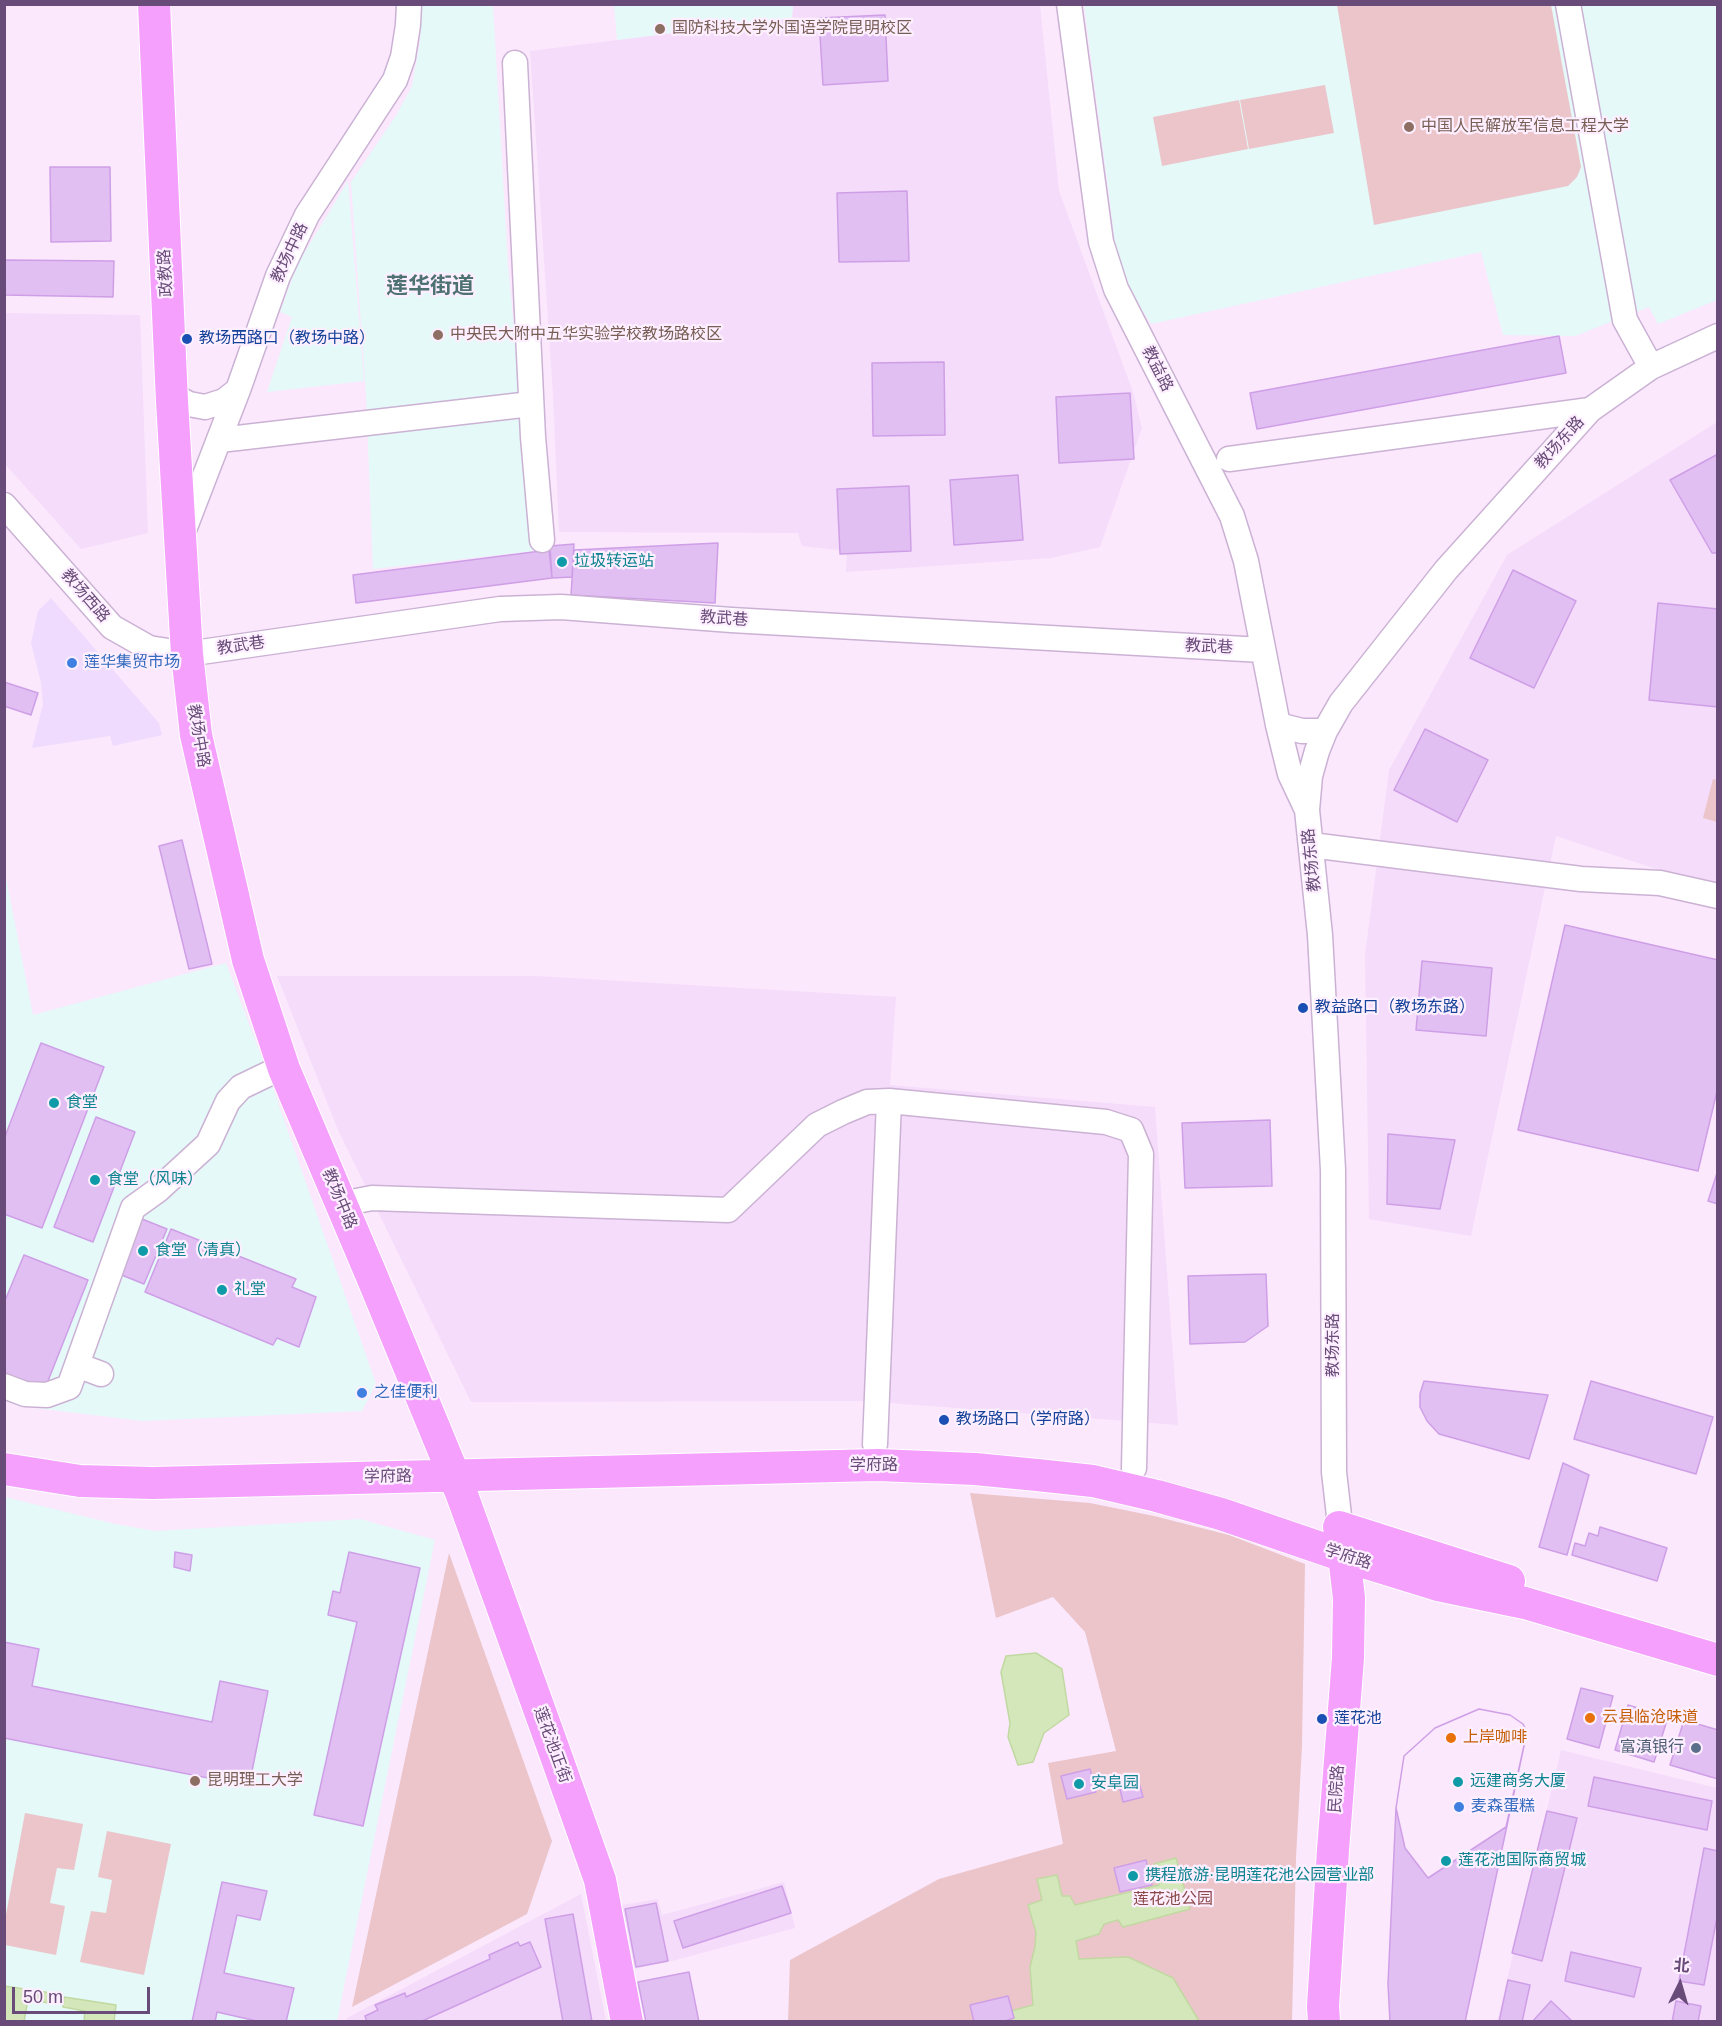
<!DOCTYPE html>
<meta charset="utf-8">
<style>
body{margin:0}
#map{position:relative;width:1722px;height:2026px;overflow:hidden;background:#fbe8fd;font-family:Arial,"Noto Sans SC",sans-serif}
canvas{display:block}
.frame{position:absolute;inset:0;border:6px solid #684b78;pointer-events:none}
.north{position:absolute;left:1650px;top:1954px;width:60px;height:60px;-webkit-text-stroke:4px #fdefff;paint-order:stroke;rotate:5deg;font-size:16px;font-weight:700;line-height:24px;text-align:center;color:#684b78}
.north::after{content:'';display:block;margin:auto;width:21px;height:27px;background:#684b78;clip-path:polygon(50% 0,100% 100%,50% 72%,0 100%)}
.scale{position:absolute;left:12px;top:1987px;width:138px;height:27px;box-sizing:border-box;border:3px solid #684b78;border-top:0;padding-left:8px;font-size:18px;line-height:21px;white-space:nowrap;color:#684b78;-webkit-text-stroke:4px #fdefff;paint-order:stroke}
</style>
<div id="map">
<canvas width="1722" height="2026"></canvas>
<div class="frame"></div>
<div class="north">北</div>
<div class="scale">50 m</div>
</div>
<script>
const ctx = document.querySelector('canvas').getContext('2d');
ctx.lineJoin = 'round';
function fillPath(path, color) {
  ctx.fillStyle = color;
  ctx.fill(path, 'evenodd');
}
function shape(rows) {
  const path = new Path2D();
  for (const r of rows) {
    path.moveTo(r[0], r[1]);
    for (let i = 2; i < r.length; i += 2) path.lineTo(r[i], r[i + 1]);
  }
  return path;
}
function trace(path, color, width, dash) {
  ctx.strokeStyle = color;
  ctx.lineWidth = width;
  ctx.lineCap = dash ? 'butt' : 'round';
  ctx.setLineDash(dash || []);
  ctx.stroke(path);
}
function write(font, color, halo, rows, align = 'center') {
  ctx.font = font + ' Arial,"Noto Sans SC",sans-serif';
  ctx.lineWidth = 4.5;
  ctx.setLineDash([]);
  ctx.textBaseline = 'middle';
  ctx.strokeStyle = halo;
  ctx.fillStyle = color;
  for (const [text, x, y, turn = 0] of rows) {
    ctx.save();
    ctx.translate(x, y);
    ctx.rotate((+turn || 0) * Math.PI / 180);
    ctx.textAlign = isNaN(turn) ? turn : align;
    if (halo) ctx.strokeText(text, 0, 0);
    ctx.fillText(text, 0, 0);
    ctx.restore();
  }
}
fillPath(shape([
 [793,5,1040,5,1059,191,1133,392,1142,428,1100,547,1051,558,846,572,847,551,802,546,798,533,559,532,553,394,530,51,792,18],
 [5,313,140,315,148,533,81,549,5,464],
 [1717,422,1717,889,1556,836,1471,1236,1369,1219,1365,955,1389,770,1507,555],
 [277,976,535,976,896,997,890,1085,1155,1107,1178,1425,864,1401,471,1402,338,1130],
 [1561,1750,1717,1788,1717,2021,1497,2022],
 [784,1882,795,1928,672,1961,635,1969,622,1905,658,1899,662,1915],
 [581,1894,606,2021,346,2022,347,2018]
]), '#f5dcfa');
fillPath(shape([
 [51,598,159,723,162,735,113,746,110,736,32,748,43,704,41,683,31,643,38,611]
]), '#efdbfd');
fillPath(shape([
 [422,5,493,5,508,265,535,551,373,569,366,395,351,182,397,114,412,86,420,41],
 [614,5,614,4,793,5,792,18,617,40],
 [1084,5,1717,5,1717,300,1658,324,1649,307,1575,336,1503,335,1481,252,1151,324,1133,296,1116,250],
 [348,181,364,381,267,392,292,317,280,312,297,265],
 [5,873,33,1015,226,963,268,1074,376,1384,362,1411,142,1421,19,1406,5,1401],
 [5,1497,115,1524,155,1531,360,1519,435,1540,337,2021,5,2022]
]), '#e4f9f8');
fillPath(shape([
 [1337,5,1551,5,1581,167,1577,177,1568,186,1374,225],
 [1325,85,1334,133,1249,149,1240,100],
 [1239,100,1248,149,1162,166,1153,117],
 [1713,779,1717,780,1717,822,1703,818],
 [970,1493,1090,1503,1154,1516,1229,1535,1305,1564,1302,1746,1296,1858,1292,2021,788,2022,790,1960,939,1879,1063,1844,1048,1763,1116,1751,1085,1632,1053,1597,996,1618],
 [449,1553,552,1841,527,1914,352,2007],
 [25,1813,83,1824,74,1870,57,1868,50,1903,65,1906,56,1955,5,1945,5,1920],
 [107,1831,171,1844,144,1975,80,1962,91,1911,106,1913,112,1880,98,1877]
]), '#ebc5ca');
const water = shape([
 [1036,1653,1062,1669,1069,1715,1044,1733,1033,1762,1018,1765,1008,1737,1010,1723,1001,1672,1006,1656,1036,1653],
 [1176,1858,1190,1909,1123,1927,1118,1920,1104,1924,1099,1934,1076,1941,1079,1959,1128,1957,1173,1978,1199,2021,971,2022,1033,2005,1030,1967,1035,1947,1036,1932,1028,1905,1042,1900,1037,1879,1057,1875,1062,1896,1070,1896,1075,1905,1159,1885,1154,1864,1176,1858],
 [4,1986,52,1993,50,2003,28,2000,24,2021,5,2021,4,1986],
 [64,1997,116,2005,114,2021,84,2021,85,2011,63,2007,64,1997]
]);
fillPath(water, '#d4e7bb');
trace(water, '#c1d9a1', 1.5);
const building = shape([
 [885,15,888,81,823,85,819,18,885,15],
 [50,167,110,167,111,241,51,242,50,167],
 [907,191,909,261,839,262,837,193,907,191],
 [4,260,114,261,113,297,4,295,4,260],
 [1559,336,1566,373,1257,429,1250,393,1559,336],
 [944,362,945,435,873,436,872,363,944,362],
 [1130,393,1134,459,1059,463,1056,397,1130,393],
 [1718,454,1718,553,1712,553,1670,480,1718,454],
 [1018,475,1023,540,954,545,950,480,1018,475],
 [909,486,911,551,840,554,837,489,909,486],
 [718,543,715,603,571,595,574,550,718,543],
 [574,544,572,577,552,578,550,546,574,544],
 [549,550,552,578,356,603,353,575,549,550],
 [1513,570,1576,601,1534,688,1470,658,1513,570],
 [1658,603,1718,609,1718,707,1649,700,1658,603],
 [4,682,38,693,31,715,4,706,4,682],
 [1425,729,1488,760,1457,822,1394,790,1425,729],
 [182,840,212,964,189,969,159,846,182,840],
 [1565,925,1718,960,1718,1087,1698,1171,1518,1130,1565,925],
 [1422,961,1492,968,1486,1036,1416,1030,1422,961],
 [41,1043,104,1067,42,1228,4,1214,4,1139,41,1043],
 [96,1117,135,1132,93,1242,54,1227,96,1117],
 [1270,1120,1272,1186,1185,1188,1182,1123,1270,1120],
 [1388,1134,1455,1140,1440,1209,1387,1204,1388,1134],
 [1718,1170,1718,1204,1708,1201,1718,1170],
 [142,1219,167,1229,144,1284,119,1274,142,1219],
 [171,1229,296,1279,292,1287,316,1297,299,1347,277,1338,273,1345,145,1292,171,1229],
 [24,1255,88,1280,44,1391,4,1376,4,1303,24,1255],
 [1266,1274,1268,1326,1245,1342,1190,1344,1188,1276,1266,1274],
 [1424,1381,1548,1395,1529,1459,1439,1434,1427,1421,1420,1407,1420,1394,1424,1381],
 [1591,1381,1713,1417,1696,1474,1574,1439,1591,1381],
 [1563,1463,1589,1475,1567,1555,1539,1547,1563,1463],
 [1600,1527,1667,1548,1657,1581,1572,1555,1575,1543,1585,1546,1589,1533,1598,1536,1600,1527],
 [175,1552,192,1555,190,1571,174,1567,175,1552],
 [349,1552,420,1568,363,1826,314,1815,357,1622,328,1615,333,1591,340,1593,349,1552],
 [4,1642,39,1649,32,1686,212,1722,220,1681,268,1691,249,1786,4,1738,4,1642],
 [1581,1688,1613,1696,1599,1748,1567,1739,1581,1688],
 [1628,1705,1668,1717,1654,1762,1615,1750,1628,1705],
 [1479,1709,1510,1715,1523,1724,1527,1732,1465,2022,1390,2022,1388,1984,1396,1808,1404,1756,1435,1728,1479,1709],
 [1479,1709,1510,1715,1523,1724,1527,1732,1506,1827,1428,1878,1405,1848,1396,1808,1404,1756,1435,1728,1479,1709],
 [1684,1720,1718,1730,1718,1779,1670,1765,1684,1720],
 [1090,1769,1096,1792,1067,1799,1061,1776,1090,1769],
 [1594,1777,1712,1801,1707,1830,1588,1806,1594,1777],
 [1138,1779,1143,1797,1123,1802,1119,1785,1138,1779],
 [1547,1811,1577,1818,1542,1961,1512,1953,1547,1811],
 [1704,1848,1718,1851,1718,1912,1704,1985,1679,1981,1704,1848],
 [1146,1860,1152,1885,1120,1892,1114,1868,1146,1860],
 [222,1882,267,1891,260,1920,237,1915,224,1973,294,1988,286,2022,261,2022,217,2012,215,2022,192,2022,222,1882],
 [782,1886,791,1913,683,1948,674,1921,782,1886],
 [656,1903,668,1961,636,1967,625,1909,656,1903],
 [573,1914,592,2022,563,2022,545,1919,573,1914],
 [518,1942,520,1946,530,1942,541,1967,420,2022,367,2022,365,2016,378,2010,375,2005,405,1993,406,1997,490,1959,489,1955,518,1942],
 [1571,1952,1641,1968,1634,1997,1565,1981,1571,1952],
 [689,1972,699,2022,646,2022,638,1982,689,1972],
 [1508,1980,1530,1985,1522,2022,1499,2022,1508,1980],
 [1008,1996,1014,2018,1002,2022,974,2022,970,2005,1008,1996],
 [1551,2001,1572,2021,1571,2022,1532,2022,1551,2001],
 [1676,2001,1701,2006,1698,2022,1672,2022,1676,2001]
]);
fillPath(building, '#e2bff3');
trace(building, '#ce9fe6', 1.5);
const minor = shape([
 [1069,4,1101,242,1116,289,1232,516,1246,561,1278,725],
 [1568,4,1625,320,1651,367],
 [515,63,533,437,542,540],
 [172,395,189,404,205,407,224,401,238,390],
 [220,440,531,404],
 [1229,459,1590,410],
 [4,505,112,627,149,648,187,654,500,609,561,607,731,620,1262,650],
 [182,535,238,390,278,276,307,215,395,80,403,57,408,25,409,4],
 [1307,810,1290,774,1278,725,1302,731,1325,731],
 [1311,845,1581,879,1660,883,1718,896],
 [341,1204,372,1198,728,1210,817,1125,843,1112,867,1102,889,1101,1106,1122,1131,1130,1141,1154,1134,1468],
 [77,1365,101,1374],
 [4,1386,25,1394,47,1395,69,1387,133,1208,158,1190,208,1144,228,1101,241,1087,268,1074],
 [875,1444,889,1101],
 [1342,1542,1334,1472,1333,1170,1320,935,1307,810,1310,776,1317,751,1325,731,1341,703,1446,570,1590,410,1651,367,1718,336]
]);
const major = shape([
 [154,4,172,401,187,654,196,735,248,960,284,1069,373,1279,462,1495,555,1753,600,1880,627,2022],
 [4,1469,80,1481,153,1483,878,1465,975,1469,1037,1475,1093,1481,1157,1496,1221,1514,1344,1556,1438,1585,1525,1603,1718,1660],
 [1339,1527,1509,1581],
 [1324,2022,1323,2006,1333,1850,1348,1658,1349,1598,1344,1556]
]);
trace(minor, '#cbb2d4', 27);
trace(major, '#fff', 34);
trace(minor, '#fff', 24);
trace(major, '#f4a0fc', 32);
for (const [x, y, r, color] of [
 [660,29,6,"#8d6e63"],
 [1409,127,6,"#8d6e63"],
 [438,335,6,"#8d6e63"],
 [187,339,6,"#1a4fb4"],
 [562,562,6,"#0f9aa8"],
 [72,663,6,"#3f7fe0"],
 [1303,1008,6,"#1a4fb4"],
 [54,1103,6,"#0f9aa8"],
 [95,1180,6,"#0f9aa8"],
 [143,1251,6,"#0f9aa8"],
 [222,1290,6,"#0f9aa8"],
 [362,1393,6,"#3f7fe0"],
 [944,1420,6,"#1a4fb4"],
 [1590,1718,6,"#e8710a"],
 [1322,1719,6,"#1a4fb4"],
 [1451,1738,6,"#e8710a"],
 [1696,1748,6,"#5c6f8a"],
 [195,1781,6,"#8d6e63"],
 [1458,1782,6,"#0f9aa8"],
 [1079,1784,6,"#0f9aa8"],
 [1459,1807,6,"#3f7fe0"],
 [1446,1861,6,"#0f9aa8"],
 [1133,1876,6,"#0f9aa8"]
]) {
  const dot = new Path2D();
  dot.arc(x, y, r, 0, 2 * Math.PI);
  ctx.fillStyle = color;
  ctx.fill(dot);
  trace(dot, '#fdefff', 2);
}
write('16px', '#785e54', '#fdefff', [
 ["国防科技大学外国语学院昆明校区",672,29],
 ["中国人民解放军信息工程大学",1421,127],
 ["中央民大附中五华实验学校教场路校区",450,335],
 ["昆明理工大学",207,1781]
], 'left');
write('16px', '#684b78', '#fdefff', [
 ["教场中路",290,253,-65],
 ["政教路",166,273,-93],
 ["教益路",1157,369,63],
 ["教场东路",1560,443,-48],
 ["教场西路",85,596,49],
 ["教武巷",724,619,4],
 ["教武巷",241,646,-8],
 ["教武巷",1209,647,3],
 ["教场中路",198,736,80],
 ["教场东路",1312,860,-96],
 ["教场中路",339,1199,67],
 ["教场东路",1334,1345,-90],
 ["学府路",874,1466],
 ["学府路",388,1477,-1],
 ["学府路",1348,1557,18],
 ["莲花池正街",552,1745,70],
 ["民院路",1337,1789,-86]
]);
write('16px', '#164399', '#fdefff', [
 ["教场西路口（教场中路）",199,339],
 ["教益路口（教场东路）",1315,1008],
 ["教场路口（学府路）",956,1420],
 ["莲花池",1334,1719]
], 'left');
write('16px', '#0d838f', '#fdefff', [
 ["垃圾转运站",574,562],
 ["食堂",66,1103],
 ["食堂（风味）",107,1180],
 ["食堂（清真）",155,1251],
 ["礼堂",234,1290],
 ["远建商务大厦",1470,1782],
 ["安阜园",1091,1784],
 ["莲花池国际商贸城",1458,1861],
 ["携程旅游·昆明莲花池公园营业部",1145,1876]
], 'left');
write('16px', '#366cbe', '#fdefff', [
 ["莲华集贸市场",84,663],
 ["之佳便利",374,1393],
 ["麦森蛋糕",1471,1807]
], 'left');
write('16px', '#c56008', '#fdefff', [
 ["云县临沧味道",1602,1718],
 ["上岸咖啡",1463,1738]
], 'left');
write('16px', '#4e5e75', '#fdefff', [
 ["富滇银行",1684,1748]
], 'right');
write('16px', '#8a4848', '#fdefff', [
 ["莲花池公园",1173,1900]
]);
write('bold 22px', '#4d7270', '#fdefff', [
 ["莲华街道",430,287]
]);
</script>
